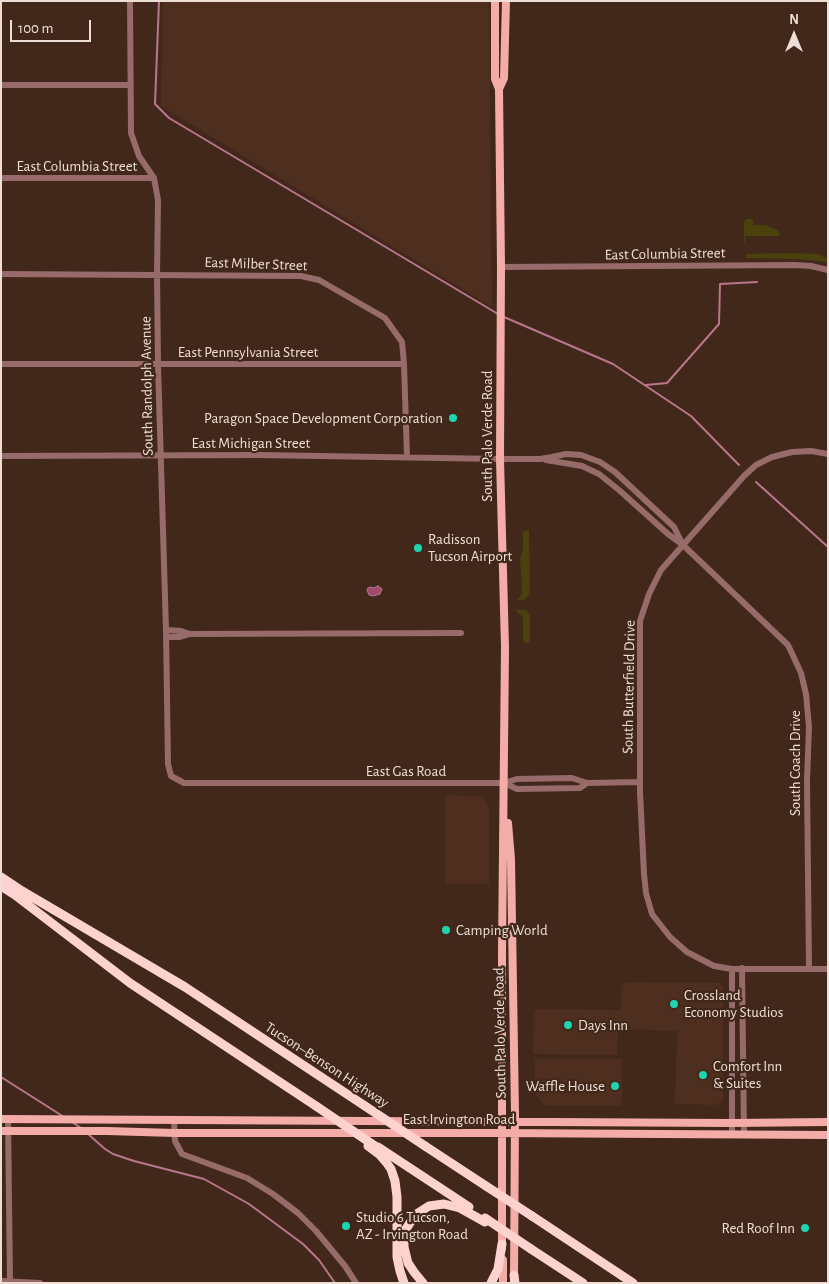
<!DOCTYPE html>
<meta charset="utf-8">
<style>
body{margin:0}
#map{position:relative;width:829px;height:1284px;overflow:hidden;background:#41281b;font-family:"Alegreya Sans",sans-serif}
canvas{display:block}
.frame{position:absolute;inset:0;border:2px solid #efded5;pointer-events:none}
.north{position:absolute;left:769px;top:10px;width:50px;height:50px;-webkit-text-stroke:4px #41281b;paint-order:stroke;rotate:0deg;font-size:14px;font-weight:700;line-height:20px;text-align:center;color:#efded5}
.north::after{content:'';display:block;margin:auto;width:18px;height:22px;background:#efded5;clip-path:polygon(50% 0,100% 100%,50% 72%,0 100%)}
.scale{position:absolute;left:10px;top:20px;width:81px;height:22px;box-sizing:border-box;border:2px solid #efded5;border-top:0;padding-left:6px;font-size:15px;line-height:18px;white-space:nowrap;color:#efded5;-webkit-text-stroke:4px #41281b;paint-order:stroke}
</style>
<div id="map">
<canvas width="829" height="1284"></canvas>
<div class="frame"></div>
<div class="north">N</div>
<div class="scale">100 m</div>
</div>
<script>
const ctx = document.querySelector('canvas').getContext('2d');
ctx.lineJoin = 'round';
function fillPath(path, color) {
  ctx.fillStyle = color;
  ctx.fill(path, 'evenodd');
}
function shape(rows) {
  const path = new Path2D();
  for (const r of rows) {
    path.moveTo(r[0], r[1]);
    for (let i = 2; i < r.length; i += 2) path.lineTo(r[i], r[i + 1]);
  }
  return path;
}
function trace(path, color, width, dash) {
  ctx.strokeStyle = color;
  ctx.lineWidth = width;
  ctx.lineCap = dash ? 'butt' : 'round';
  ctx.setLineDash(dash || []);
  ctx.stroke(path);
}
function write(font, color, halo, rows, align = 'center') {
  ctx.font = font + ' "Alegreya Sans",sans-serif';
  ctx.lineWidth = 4.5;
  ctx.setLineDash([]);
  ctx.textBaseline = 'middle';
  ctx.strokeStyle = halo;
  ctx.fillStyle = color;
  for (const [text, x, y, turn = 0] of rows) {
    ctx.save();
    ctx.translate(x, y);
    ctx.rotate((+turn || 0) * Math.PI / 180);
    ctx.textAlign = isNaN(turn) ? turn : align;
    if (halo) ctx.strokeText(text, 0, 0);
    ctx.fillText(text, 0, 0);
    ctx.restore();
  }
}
fillPath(shape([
 [163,1,489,1,492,307,161,106],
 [445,795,478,796,485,800,489,809,489,884,445,884],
 [630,982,720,983,723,986,723,1099,721,1102,717,1105,675,1104,677,1031,618,1029,617,1055,533,1054,534,1011,536,1009,621,1010,622,984],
 [535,1059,622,1059,622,1106,546,1106,535,1094]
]), '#4e2e1e');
fillPath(shape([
 [746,219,753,219,753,225,765,225,777,230,780,232,779,236,745,236,745,242,744,242,744,222],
 [789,253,817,254,828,258,828,263,819,261,797,259,747,258,746,254],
 [529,530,530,594,524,600,517,600,522,593,520,559,523,549,523,531],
 [515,610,527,610,530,615,530,643,523,642,523,617]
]), '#4a410d');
const water = shape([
 [378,586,382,589,380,594,373,596,369,595,367,590,368,588,370,587,374,588,378,586]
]);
fillPath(water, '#a3496d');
trace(water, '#ba768c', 1);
trace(shape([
 [159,1,155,104,169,118,498,314],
 [504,317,613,364,691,416,739,465],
 [646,385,667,383,719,324,720,284,757,282],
 [756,482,828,547],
 [1,1077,64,1117],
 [72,1122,81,1128],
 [88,1134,105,1149,113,1154,134,1161,204,1179,249,1204,303,1244,319,1260,335,1283]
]), '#ba768c', 2);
trace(shape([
 [130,1,131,133,139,156,154,178,158,200,157,274,158,365,166,630,168,764,171,776,184,783,504,783,517,779,572,778,587,783,640,782],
 [1,85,130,85],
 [1,178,154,178],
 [501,267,795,265,811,266,828,270],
 [1,274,301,276,319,280,385,318,402,342,404,364,407,457],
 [1,364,404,364],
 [828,454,811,451,792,452,772,457,756,465,744,476,661,570,649,594,640,621,640,792,644,874,646,893,652,914,670,937,687,952,714,966,732,969,828,969],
 [1,456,258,455,500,459,540,459,552,457,566,454,581,455,600,462,615,472,674,527,683,545],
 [546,460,582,466,599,474,619,490,668,534,683,545,788,645,801,673,806,694,809,727,807,781,809,968],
 [166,630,181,631,190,634],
 [166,637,180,637,190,634,461,633],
 [504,783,517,789,580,788,587,783],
 [742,968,744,1134],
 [732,969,732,1134],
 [8,1119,10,1281],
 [174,1120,175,1141,182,1154,247,1178,273,1194,298,1213,316,1231,345,1266,356,1283],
 [1,1281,40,1283]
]), '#976b69', 6);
trace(shape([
 [495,1,495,79,499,89],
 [508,823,511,859,515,1114,514,1281],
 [1,1119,732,1123,828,1122],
 [1,1131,107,1131,175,1133,494,1133,828,1135],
 [502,1248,502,951,505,647,500,459,501,267,499,89,504,78,506,1],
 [503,1260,503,1283]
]), '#f4aca8', 8);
trace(shape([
 [1,877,22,891,185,987,365,1106],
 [1,886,15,895,130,983,316,1106],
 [368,1146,380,1155,386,1162,391,1169,395,1181,397,1197,397,1257,400,1271,404,1283],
 [425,1146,486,1186],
 [378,1147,469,1207],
 [532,1216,633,1283],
 [531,1249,583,1283],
 [514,1275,515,1283],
 [423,1283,414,1272,408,1263,404,1247,404,1239,406,1229,415,1215,429,1206,444,1204,460,1208,485,1222],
 [491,1283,498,1269,502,1244]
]), '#fed2cf', 9);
trace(shape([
 [316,1106,375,1146],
 [365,1106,425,1146],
 [486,1186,532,1216],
 [485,1218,531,1249]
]), '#fed2cf', 9);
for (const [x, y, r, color] of [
 [453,418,5,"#1ed5b1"],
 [418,548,5,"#1ed5b1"],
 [446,930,5,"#1ed5b1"],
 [674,1004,5,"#1ed5b1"],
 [568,1025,5,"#1ed5b1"],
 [703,1075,5,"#1ed5b1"],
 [615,1086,5,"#1ed5b1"],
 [346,1226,5,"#1ed5b1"],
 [805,1228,5,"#1ed5b1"]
]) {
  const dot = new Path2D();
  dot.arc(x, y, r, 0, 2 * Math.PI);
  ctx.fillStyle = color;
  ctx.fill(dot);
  trace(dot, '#41281b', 2);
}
write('15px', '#efded5', '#41281b', [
 ["East Columbia Street",77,166],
 ["East Columbia Street",665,254,-1],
 ["East Milber Street",256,264,2],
 ["East Pennsylvania Street",248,352],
 ["South Randolph Avenue",147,386,-91],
 ["South Palo Verde Road",487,436,-90],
 ["East Michigan Street",251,443],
 ["South Butterfield Drive",629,687,-89],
 ["South Coach Drive",795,763,-90],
 ["East Gas Road",406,771],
 ["South Palo Verde Road",500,1033,-91],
 ["Tucson–Benson Highway",327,1065,33],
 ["East Irvington Road",459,1119]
]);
write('15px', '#efded5', '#41281b', [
 ["Paragon Space Development Corporation",443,418,"right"],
 ["Radisson",428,539],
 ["Tucson Airport",428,556],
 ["Camping World",456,930],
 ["Crossland",684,995],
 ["Economy Studios",684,1012],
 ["Days Inn",578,1025],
 ["Comfort Inn",713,1066],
 ["& Suites",713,1083],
 ["Waffle House",605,1086,"right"],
 ["Studio 6 Tucson,",356,1217],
 ["AZ - Irvington Road",356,1234],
 ["Red Roof Inn",795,1228,"right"]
], 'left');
</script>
